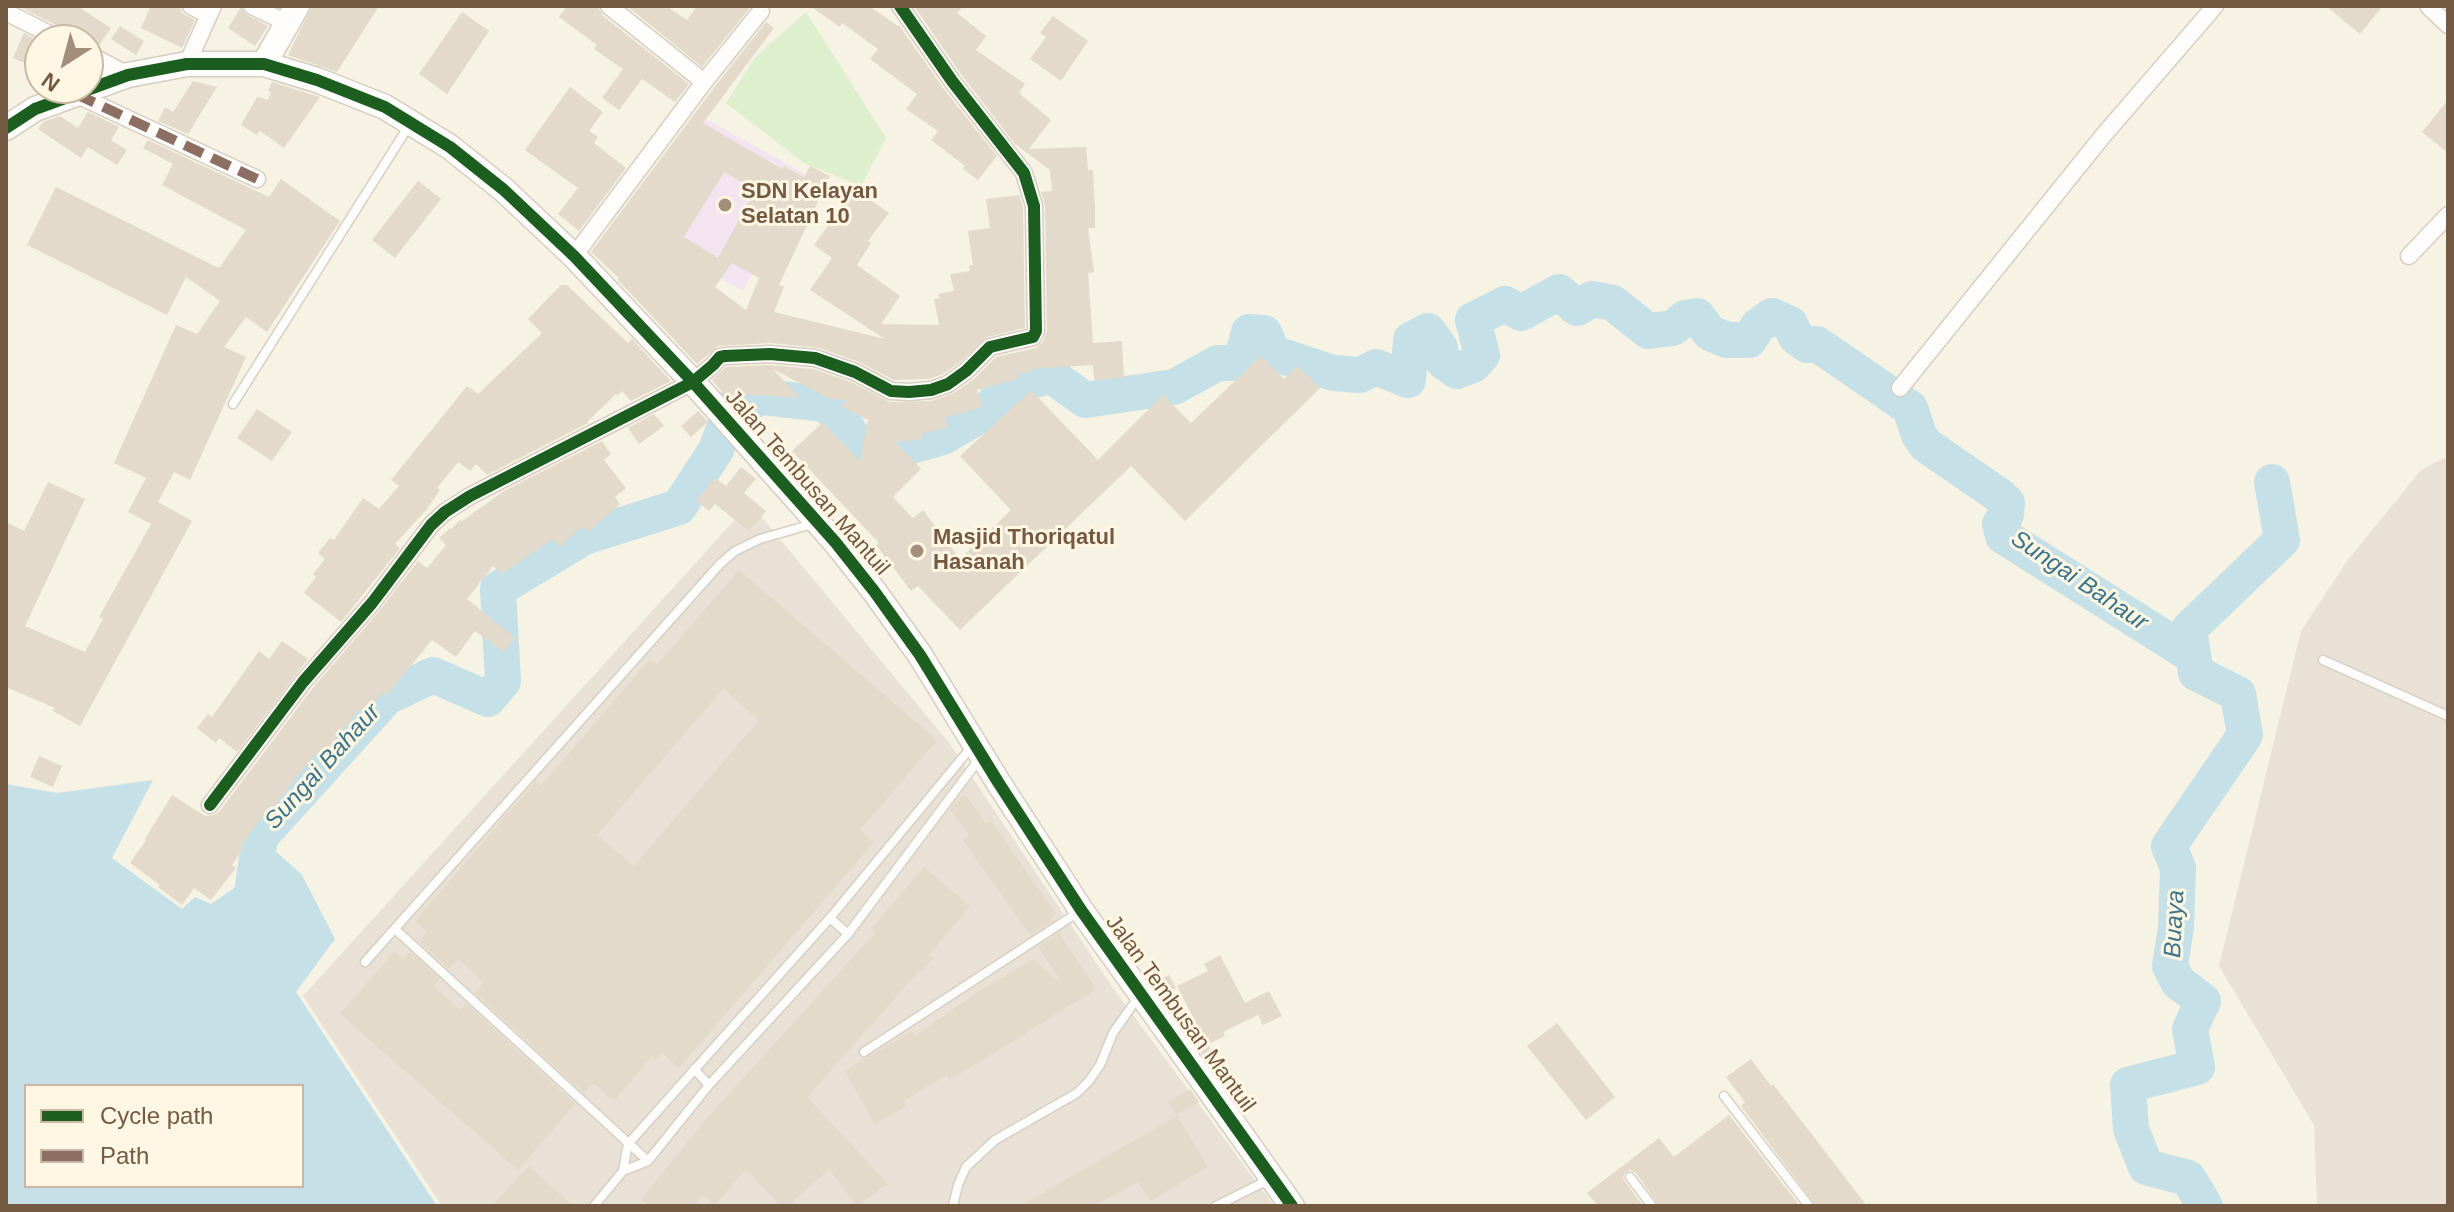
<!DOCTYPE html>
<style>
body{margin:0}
#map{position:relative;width:2454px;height:1212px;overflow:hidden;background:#f6f2e4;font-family:Arial,sans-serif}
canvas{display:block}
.frame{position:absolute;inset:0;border:8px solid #755a43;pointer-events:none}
.legend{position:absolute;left:24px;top:1084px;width:280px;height:104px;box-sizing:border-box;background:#fff7e4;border:2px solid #c8b8a4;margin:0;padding:10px 14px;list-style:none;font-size:24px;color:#755a43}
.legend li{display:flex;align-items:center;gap:16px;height:40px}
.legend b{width:40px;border:2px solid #c8b8a4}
.north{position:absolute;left:24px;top:24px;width:80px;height:80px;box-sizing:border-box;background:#fff7e4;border:2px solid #c8b8a4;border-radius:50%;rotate:216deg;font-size:22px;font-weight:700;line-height:32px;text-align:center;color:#755a43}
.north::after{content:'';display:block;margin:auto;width:28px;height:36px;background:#a28f7b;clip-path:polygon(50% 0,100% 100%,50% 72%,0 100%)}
</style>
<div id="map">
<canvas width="2454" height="1212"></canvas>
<div class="frame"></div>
<ul class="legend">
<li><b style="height:10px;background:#1b5e20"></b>Cycle path</li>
<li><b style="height:10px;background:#8d6e63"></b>Path</li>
</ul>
<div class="north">N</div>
</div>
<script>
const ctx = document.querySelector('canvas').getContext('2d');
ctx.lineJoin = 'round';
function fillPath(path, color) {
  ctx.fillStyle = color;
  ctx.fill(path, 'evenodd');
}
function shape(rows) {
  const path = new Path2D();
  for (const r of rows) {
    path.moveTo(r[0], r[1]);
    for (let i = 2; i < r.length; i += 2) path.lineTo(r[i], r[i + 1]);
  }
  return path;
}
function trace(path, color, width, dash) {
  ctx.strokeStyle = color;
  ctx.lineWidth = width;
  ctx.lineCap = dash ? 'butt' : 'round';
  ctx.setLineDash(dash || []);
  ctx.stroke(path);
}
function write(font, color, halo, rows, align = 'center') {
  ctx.font = font + ' Arial,sans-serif';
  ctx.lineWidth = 6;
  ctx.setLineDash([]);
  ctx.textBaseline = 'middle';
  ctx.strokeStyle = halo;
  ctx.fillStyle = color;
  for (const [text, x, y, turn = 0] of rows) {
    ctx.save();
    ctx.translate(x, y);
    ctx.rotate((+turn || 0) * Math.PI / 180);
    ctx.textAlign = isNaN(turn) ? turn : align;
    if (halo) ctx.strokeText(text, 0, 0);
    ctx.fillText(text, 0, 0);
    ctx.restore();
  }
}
fillPath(shape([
 [2448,456,2448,1206,2317,1206,2314,1125,2219,966,2301,631,2347,561,2421,470],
 [750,503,950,744,1113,988,1274,1206,442,1206,303,996]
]), '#e9e1d5');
fillPath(shape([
 [706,119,805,174,743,291,648,236,687,152]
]), '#f4e4f0');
fillPath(shape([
 [806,12,886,138,861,186,804,163,726,103,755,57]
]), '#ddefcd');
fillPath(shape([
 [153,780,112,858,182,909,195,897,211,904,234,888,245,873,241,864,260,837,302,875,335,939,296,992,437,1206,6,1206,6,784,57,793],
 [26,1086,302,1086,302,1186,26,1186]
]), '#c5e1e7');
trace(shape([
 [253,886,260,837,387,697,433,675,488,699,503,681,498,589,584,537,679,507,716,450,732,407,764,397,825,404,842,419,858,447,869,453,883,454,943,437,984,413,1012,385,1052,376,1085,400,1174,387,1218,363,1241,363,1249,332,1264,333,1273,353,1333,373,1360,375,1376,367,1408,380,1411,340,1428,331,1440,348,1443,361,1457,371,1473,365,1482,355,1473,320,1505,304,1521,313,1559,292,1577,308,1592,299,1613,303,1648,331,1673,328,1685,318,1697,316,1710,333,1727,340,1749,340,1758,326,1772,316,1790,324,1796,337,1807,345,1817,344,1910,408,1919,435,1926,445,2000,496,2007,503,2006,515,2000,524,2003,536,2193,656],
 [2205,1206,2188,1178,2146,1167,2131,1129,2128,1085,2197,1067,2190,1029,2203,1001,2178,982,2170,966,2176,927,2178,868,2169,846,2245,735,2238,694,2196,673,2189,629,2282,540,2272,482]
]), '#c5e1e7', 36);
fillPath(shape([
 [18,6,77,6,111,28,98,47,88,43,88,40,72,40,66,30],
 [151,6,180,6,182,13,195,20,182,48,141,28],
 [312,6,379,6,337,72,288,55],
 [567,6,598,6,602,15,689,84,675,102,642,79,619,110,602,98,623,69,594,49,597,45,559,17],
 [627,6,666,6,687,20,697,6,745,6,749,9,702,67],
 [810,6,869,6,898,26,899,25,943,88,997,156,978,180,963,169,965,166,931,140,938,131,906,109,917,94,870,59,878,49,842,23,840,27],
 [914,6,963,6,957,13,986,36,976,50,1025,84,1019,93,1051,120,1029,149,1086,147,1088,170,1093,170,1095,208,1095,228,1088,228,1094,272,1088,273,1093,343,1122,341,1124,378,1094,380,1093,365,1031,369,1032,371,1016,374,1020,378,977,390,982,407,945,418,948,427,921,434,922,439,895,442,921,469,893,497,913,518,923,510,960,559,1011,510,960,456,1031,390,1098,460,1163,395,1191,423,1261,356,1284,379,1298,366,1320,388,1185,521,1131,466,960,630,918,586,911,591,876,545,879,543,792,451,823,422,860,462,868,420,841,406,847,400,830,399,773,369,800,398,744,394,732,404,712,380,726,367,770,365,813,369,851,382,890,402,932,401,954,393,974,379,996,357,1036,348,1043,342,1047,331,1045,206,1041,192,1052,191,1050,170,1015,144,961,74],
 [2326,6,2383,6,2360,34],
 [241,7,247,15,268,26,255,46,228,28],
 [462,12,489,31,447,94,419,74],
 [1053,16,1088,41,1061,81,1030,59,1046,37,1040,33],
 [766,22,774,28,703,123,782,169,784,166,804,177,810,166,830,176,779,285,784,287,774,312,885,339,810,290,832,258,814,245,852,192,859,196,861,193,889,213,868,241,871,243,857,265,900,296,881,324,939,325,934,299,940,298,938,294,954,291,950,274,970,271,969,266,973,265,968,231,990,228,986,199,1019,195,1023,208,1025,328,987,337,959,363,943,374,929,379,894,380,859,362,819,348,771,343,718,346,697,364,618,280,619,278,591,252,713,89],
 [724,172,755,190,718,258,684,237],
 [732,263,759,278,746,310,715,287],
 [120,26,144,41,136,55,111,39],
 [24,33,40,42,40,69,13,58],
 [193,81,217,87,188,134,158,121,165,107,173,112],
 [272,82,320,97,284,148,260,131,257,135,241,125,257,97,268,100,271,92,268,91],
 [570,87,603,112,589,131,598,137,594,143,626,168,579,231,558,214,578,188,525,150],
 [2448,100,2448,153,2422,132],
 [88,112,119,127,111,140,127,150,117,165,88,147,81,158,38,129,43,122,60,116,78,128],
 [148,140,269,197,281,179,340,221,267,332,246,317,224,347,246,357,190,480,174,472,158,502,192,521,80,726,53,711,55,708,6,687,6,522,24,531,48,482,85,499,25,626,85,652,103,619,99,617,151,524,128,512,146,478,114,463,176,325,197,334,220,301,186,277,167,315,27,245,56,187,219,268,246,230,162,185,173,164,143,148],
 [418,181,441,199,395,258,372,240],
 [561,285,567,285,628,343,632,339,671,381,631,401,622,391,617,396,616,394,587,422,588,423,487,475,476,464,470,471,458,462,437,488,440,490,427,509,395,544,400,548,341,622,304,593,316,577,313,574,325,559,318,553,330,538,334,540,363,498,379,509,399,486,391,480,467,386,478,394,542,333,528,319],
 [257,409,292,432,272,461,237,438],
 [698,411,708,422,691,437,681,426],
 [654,414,664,426,639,444,628,428],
 [602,441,611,454,604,460,626,488,615,497,620,504,588,532,582,526,560,547,553,539,502,574,493,566,467,599,515,638,504,652,475,631,456,657,432,640,387,695,383,692,365,713,360,709,324,752,319,749,273,807,271,805,263,814,241,847,243,849,232,865,236,868,211,900,194,888,182,905,158,887,160,885,130,863,146,840,145,839,172,795,205,816,214,815,219,812,312,689,380,610,418,561,427,568,446,545,439,538,450,528,451,529,460,520,462,521,504,491],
 [741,467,756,479,744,493,766,511,749,531,715,504,709,511,696,500,715,478,726,486],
 [739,570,937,740,860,830,874,842,679,1068,662,1053,656,1060,652,1056,614,1101,593,1083,584,1093,475,993,484,982,458,959,449,969,419,941,427,932,415,921,535,782,541,786,650,659,657,665],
 [723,689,759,720,634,866,597,835],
 [282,641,308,659,237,752,219,738,216,743,197,728,208,714,212,717,259,651,269,659],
 [39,756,62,766,53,787,30,777],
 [965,794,986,824,991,821,1056,914,1050,919,1052,921,1030,935,963,840,969,836,950,809],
 [924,867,970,906,929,955,933,958,922,972,920,970,807,1097,888,1184,857,1206,829,1169,788,1206,780,1206,746,1169,715,1205,703,1195,693,1206,649,1206,641,1199,708,1117,876,932,871,929],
 [1059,933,1096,989,973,1066,950,1079,947,1075,903,1101,906,1106,875,1124,845,1071,912,1031,915,1036,982,989,1033,959,1057,980,1059,978,1038,947],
 [394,952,403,959,410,952,440,979,434,986,460,1010,466,1003,575,1104,518,1170,340,1014],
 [1220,955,1245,1003,1269,991,1282,1016,1263,1025,1258,1015,1223,1032,1225,1036,1208,1044,1222,1071,1216,1074,1184,1029,1196,1023,1177,986,1208,971,1204,964],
 [1169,975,1176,988,1160,996,1152,983],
 [1557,1023,1615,1097,1586,1120,1527,1046],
 [1751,1059,1771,1086,1773,1084,1867,1206,1816,1206,1741,1106,1745,1102,1726,1077],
 [1190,1089,1199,1102,1176,1115,1168,1102],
 [1729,1115,1800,1206,1659,1206,1636,1173,1630,1170,1624,1174,1623,1179,1643,1206,1598,1206,1587,1193,1659,1138,1674,1157],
 [1177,1116,1208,1167,1150,1201,1138,1182,1094,1206,1020,1206],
 [529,1166,573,1206,492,1206]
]), '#e3dacb');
const lane = shape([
 [233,404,410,124],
 [2323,660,2448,716],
 [830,918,848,934],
 [395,929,648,1161],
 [365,962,720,564,735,551,760,539,816,523],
 [864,1052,1077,913],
 [694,1069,709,1085],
 [1724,1096,1809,1206],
 [623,1171,628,1144,830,918,973,745],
 [1630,1177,1652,1206],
 [594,1206,623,1171,648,1161,709,1085,848,934,980,758],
 [953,1206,958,1185,966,1167,995,1140,1077,1093,1089,1081,1100,1065,1113,1033,1139,996],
 [1216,1206,1268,1180]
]);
const street = shape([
 [191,6,209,15],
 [252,6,287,23],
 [2428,6,2448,25],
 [6,12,61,40],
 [88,54,128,75],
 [187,64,213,6],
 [704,82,761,11],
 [75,94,257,179],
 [574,256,704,82,609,6],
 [2409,256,2448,215],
 [1900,388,2102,137,2215,6],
 [210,805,303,682,372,603,431,525,445,512,470,496,693,382,713,365,720,357,725,356,770,354,815,358,855,372,891,391,909,392,931,390,948,384,966,371,990,347,1033,337,1036,331,1034,206,1024,173,952,81,900,6]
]);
const secondary = shape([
 [264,64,297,6],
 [6,128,35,109,128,75,187,64,264,64,317,80,385,107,450,147,504,190,574,256,693,382,836,543,874,591,920,655,998,782,1081,910,1292,1206]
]);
trace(lane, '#d7cfc2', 11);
trace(street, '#d7cfc2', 19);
trace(secondary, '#d6cdc1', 27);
trace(lane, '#fefdfb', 8);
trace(street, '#fefdfb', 16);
trace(secondary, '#fefdfb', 24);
trace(shape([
 [76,94,257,179]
]), '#8d6e63', 10, [20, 10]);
trace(shape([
 [6,128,35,109,128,75,187,64,264,64,317,80,385,107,450,147,504,190,574,256,693,382,836,543,874,591,920,655,998,782,1081,910,1292,1206],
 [210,805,303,682,372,603,431,525,445,512,470,496,693,382,713,365,720,357,725,356,770,354,815,358,855,372,891,391,909,392,931,390,948,384,966,371,990,347,1033,337,1036,331,1034,206,1024,173,952,81,900,6]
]), '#1b5e20', 12);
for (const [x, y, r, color] of [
 [725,205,8,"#a28f7b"],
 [917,551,8,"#a28f7b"]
]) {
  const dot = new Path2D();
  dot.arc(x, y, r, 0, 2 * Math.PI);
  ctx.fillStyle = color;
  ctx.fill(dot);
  trace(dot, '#fff7e4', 3);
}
write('bold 22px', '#755a43', '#fff7e4', [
 ["SDN Kelayan",741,192],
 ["Selatan 10",741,217],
 ["Masjid Thoriqatul",933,538],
 ["Hasanah",933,563]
], 'left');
write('22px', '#755a43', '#fff7e4', [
 ["Jalan Tembusan Mantuil",807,483,49],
 ["Jalan Tembusan Mantuil",1180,1014,54]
]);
write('italic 24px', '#3c758b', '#fff7e4', [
 ["Sungai Bahaur",2079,581,34],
 ["Sungai Bahaur",323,767,-48],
 ["Buaya",2175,924,-87]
]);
</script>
